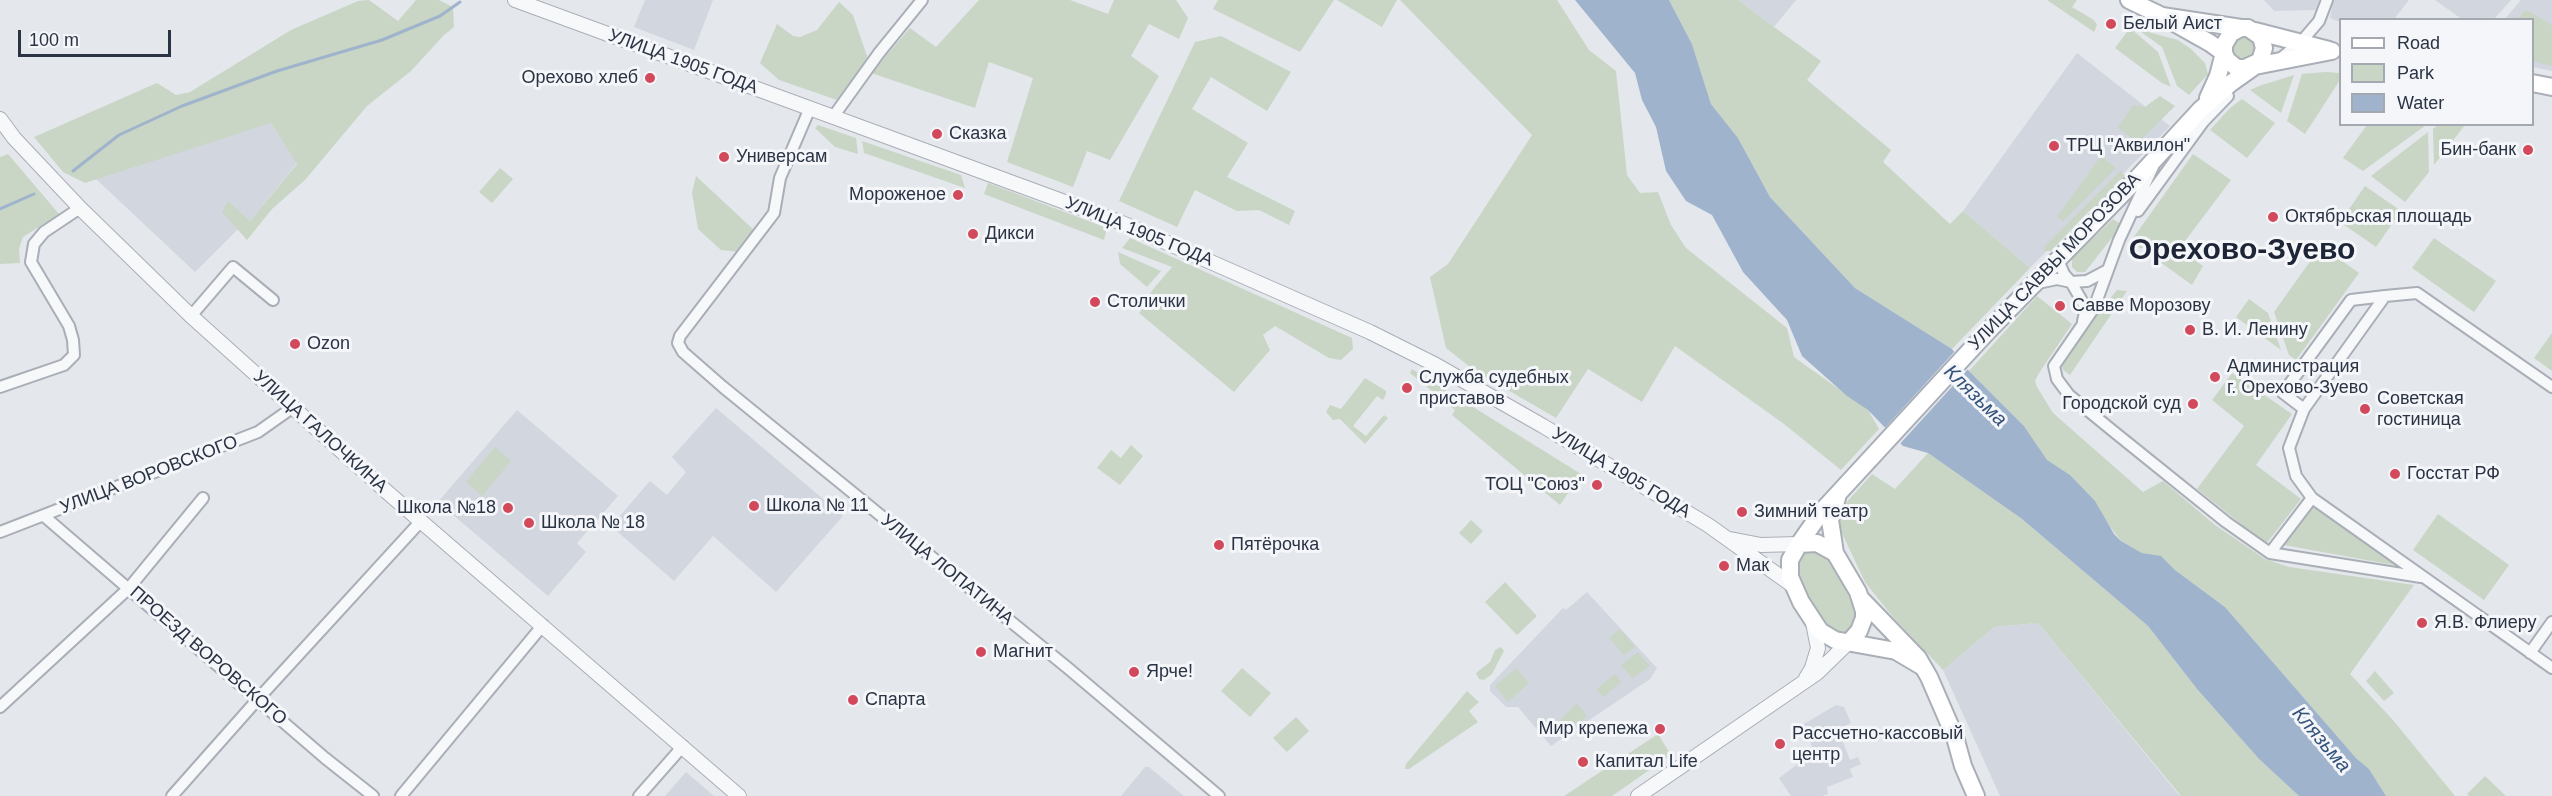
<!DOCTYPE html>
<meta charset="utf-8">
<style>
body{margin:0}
#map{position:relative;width:2552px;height:796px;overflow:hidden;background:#e4e7ec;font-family:Arial,sans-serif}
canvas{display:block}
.legend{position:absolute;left:2339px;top:18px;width:195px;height:108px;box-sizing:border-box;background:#f4f6f9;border:2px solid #a4a8b1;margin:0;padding:8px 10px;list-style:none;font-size:18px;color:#2b3445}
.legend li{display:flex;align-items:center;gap:12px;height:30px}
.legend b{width:30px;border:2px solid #a4a8b1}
.scale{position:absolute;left:18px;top:30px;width:153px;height:27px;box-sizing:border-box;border:3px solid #2b3445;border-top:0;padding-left:8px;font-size:18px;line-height:21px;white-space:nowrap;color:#2b3445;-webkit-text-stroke:4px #f4f6f9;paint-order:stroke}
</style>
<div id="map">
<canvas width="2552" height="796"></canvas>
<ul class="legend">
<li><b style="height:8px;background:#fff"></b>Road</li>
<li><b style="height:16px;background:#c9d6c5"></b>Park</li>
<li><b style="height:16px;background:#9fb4cc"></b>Water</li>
</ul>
<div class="scale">100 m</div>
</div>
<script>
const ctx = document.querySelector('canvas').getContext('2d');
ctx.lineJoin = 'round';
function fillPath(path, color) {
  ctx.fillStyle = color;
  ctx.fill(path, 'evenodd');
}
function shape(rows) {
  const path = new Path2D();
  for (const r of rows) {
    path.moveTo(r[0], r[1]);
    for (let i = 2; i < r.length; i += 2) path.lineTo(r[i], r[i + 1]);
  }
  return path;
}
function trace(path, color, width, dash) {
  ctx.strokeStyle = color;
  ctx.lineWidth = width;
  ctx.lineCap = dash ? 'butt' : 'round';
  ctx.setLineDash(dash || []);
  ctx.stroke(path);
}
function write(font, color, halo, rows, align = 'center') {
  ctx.font = font + ' Arial,sans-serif';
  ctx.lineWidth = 6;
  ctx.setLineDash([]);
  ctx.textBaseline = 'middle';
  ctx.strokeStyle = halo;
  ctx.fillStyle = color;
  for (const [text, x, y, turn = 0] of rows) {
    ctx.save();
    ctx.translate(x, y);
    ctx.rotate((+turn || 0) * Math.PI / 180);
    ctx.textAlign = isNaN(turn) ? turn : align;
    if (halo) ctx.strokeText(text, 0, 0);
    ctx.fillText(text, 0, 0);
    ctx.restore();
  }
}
fillPath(shape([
 [645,0,713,0,694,50,634,27],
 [1738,0,1796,0,1774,27],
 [2264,0,2319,0,2316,10,2274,11],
 [2333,0,2409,0,2394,19,2340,20,2340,22,2330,18],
 [2435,0,2511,0,2494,19,2463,20],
 [2521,0,2552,0,2552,71,2533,67,2532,20,2504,20],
 [2077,53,2170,126,2030,268,1963,211],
 [271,123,297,163,250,221,228,202,223,212,238,229,195,272,95,178],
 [716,408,843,516,776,592,713,536,674,581,611,526,650,481,667,495,686,472,672,457],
 [517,410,618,496,577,543,586,552,548,596,438,502],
 [1587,592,1657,668,1650,679,1551,746,1518,707,1506,707,1490,691,1490,685,1563,608,1566,610],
 [2038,623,2178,794,2181,796,2000,796,1943,670,1994,627],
 [1836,705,1844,707,1851,723,1838,729,1850,760,1858,757,1861,764,1850,769,1853,777,1827,787,1828,794,1822,796,1791,796,1779,778,1814,752,1804,724],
 [1145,767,1149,767,1184,796,1121,796],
 [686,772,714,796,665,796]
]), '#d2d6de');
fillPath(shape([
 [369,0,398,21,416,0,439,0,453,7,454,27,444,35,411,71,367,106,305,180,272,209,247,240,222,212,228,201,250,221,297,164,271,123,85,183,63,172,34,137,157,83,176,95,190,92,291,30,358,1],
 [979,0,1070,0,1108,14,1114,0,1176,0,1188,18,1179,39,1149,24,1131,56,1159,76,1110,160,1087,151,1073,187,1007,162,1033,78,989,62,975,108,871,73,910,28,936,47],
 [1218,0,1334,0,1300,52,1213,9],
 [1337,0,1397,0,1382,27],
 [1400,0,1557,0,1589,50,1616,71,1627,175,1640,193,1658,192,1671,225,1686,248,1787,328,1794,357,1868,410,1879,429,1841,470,1784,424,1675,346,1642,402,1588,369,1556,418,1475,371,1446,348,1430,277,1448,264,1532,135],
 [1669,0,1738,0,1774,27,1821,61,1807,80,1891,150,1883,162,1950,224,1963,211,2030,268,1952,349,1855,288,1770,197,1738,138,1711,104,1692,44],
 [2047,0,2077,0,2072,7,2094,20,2097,25,2094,32],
 [839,2,853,15,868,59,837,100,779,80,760,63,777,24,793,36,800,37,817,30],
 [2526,10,2552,25,2552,66,2533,61,2532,20,2517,19],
 [2130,28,2158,52,2171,87,2162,83,2115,48],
 [2137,29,2178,40,2191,49,2205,63,2208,74,2189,95,2177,86,2162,47],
 [2247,35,2255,40,2257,54,2240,61,2232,55,2231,45,2237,37],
 [1221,36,1291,72,1267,111,1211,77,1192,109,1248,143,1227,177,1295,211,1289,225,1259,210,1237,211,1195,190,1177,227,1119,201,1195,42],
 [2325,72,2340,73,2340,80,2305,134,2287,121,2302,74],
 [2294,75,2281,113,2250,90,2259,86],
 [2160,96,2175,106,2138,143,2118,128,2133,105,2145,107],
 [2242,99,2275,123,2247,158,2210,130,2230,108],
 [2439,124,2465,125,2434,165,2433,129],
 [818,125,856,138,858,154,835,147,815,128],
 [2367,125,2367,124,2426,125,2363,171,2343,158],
 [2428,132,2429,172,2405,202,2371,176],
 [862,141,961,175,965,188,864,153],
 [8,154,59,214,23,237,19,249,20,263,0,264,0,157],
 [2193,154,2231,180,2179,249,2140,248,2131,241],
 [2101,156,2116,168,2063,221,2057,217],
 [500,168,513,179,492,203,479,192],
 [2120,171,2127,177,2098,208,2090,210,2051,251,2046,251,2043,248],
 [696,176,755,231,740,252,721,250,698,229,692,193],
 [988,183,1107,228,1104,240,984,194],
 [2365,186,2401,211,2376,247,2340,222],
 [2113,219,2119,223,2118,230,2085,272,2077,272,2072,267,2072,259],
 [1130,238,1352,338,1353,349,1341,360,1329,358,1275,326,1263,335,1270,350,1234,392,1139,313,1153,296,1150,293,1172,267,1122,248],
 [2434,238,2496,281,2474,312,2412,268],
 [2321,246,2359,273,2296,360,2289,355,2274,312],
 [1118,252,1161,271,1147,287,1120,264],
 [2146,252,2186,254,2203,266,2192,285],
 [2117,290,2127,291,2070,375,2063,370,2061,364,2100,305,2108,301],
 [2037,296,2072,324,2039,373,2035,381,2037,387,2053,413,2143,492,2163,481,2215,525,2265,559,2289,567,2414,585,2350,674,2393,720,2455,796,2386,796,2369,769,2356,758,2225,607,2175,570,2161,557,2142,553,2121,541,2070,475,2047,461,2024,426,1969,371],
 [2249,299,2268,313,2281,350,2236,317],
 [2552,333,2552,371,2534,358],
 [1412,369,1581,474,1560,505,1452,415,1455,410,1410,373],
 [2232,373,2292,414,2256,465,2301,499,2266,544,2197,489,2244,426,2212,400],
 [1365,378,1386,391,1386,394,1383,400,1377,396,1353,426,1366,436,1384,415,1388,418,1365,444,1340,419,1333,420,1326,412,1330,405,1341,409],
 [1131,445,1143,456,1120,485,1097,468,1111,450,1121,458],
 [495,447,511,461,482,496,466,482],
 [1928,453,2022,519,2148,626,2197,689,2259,759,2299,796,2181,796,2038,623,1994,627,1943,670,1892,616,1865,582,1839,527,1839,518,1845,504,1872,474,1895,489],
 [2313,507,2399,566,2284,545],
 [2438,514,2509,565,2484,600,2413,550],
 [1471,520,1483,531,1471,544,1459,533],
 [1820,550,1831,561,1858,615,1851,629,1841,634,1835,633,1823,623,1799,579,1797,562,1803,553],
 [1505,582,1537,616,1517,635,1485,602],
 [1620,629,1635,647,1624,655,1609,638],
 [1501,647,1504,651,1492,674,1484,680,1479,679,1476,673,1490,662,1495,650],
 [1638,652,1650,666,1632,678,1621,665],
 [1242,668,1271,693,1250,717,1221,691],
 [1516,668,1529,683,1508,702,1495,686],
 [2375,671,2394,693,2384,701,2366,681],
 [1615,674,1621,682,1603,697,1597,689],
 [1467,691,1479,702,1469,711,1478,722,1409,769,1405,769,1406,764],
 [1577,703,1587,716,1569,731,1560,720],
 [1296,717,1309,731,1287,752,1273,738],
 [1658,734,1671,755,1612,796,1564,796],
 [2485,776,2506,796,2469,796,2467,794]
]), '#c9d6c5');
fillPath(shape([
 [1575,0,1669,0,1692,44,1711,104,1738,138,1770,197,1855,288,1952,349,1969,371,2024,426,2047,460,2070,475,2095,501,2114,534,2121,541,2142,553,2161,556,2175,570,2225,607,2356,758,2369,769,2386,796,2299,796,2259,759,2197,689,2148,626,2022,519,1928,453,1903,446,1868,410,1847,396,1802,356,1787,320,1743,272,1712,215,1686,201,1666,171,1656,127,1642,100,1635,73]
]), '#9fb4cc');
fillPath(shape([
 [1956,350,1970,367,1898,446,1883,430]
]), '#e4e7ec');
trace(shape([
 [73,171,119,135,182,106,277,71,382,40,440,16,460,2],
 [0,209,34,194]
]), '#9fb4cc', 3);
const minor = shape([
 [2280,59,2301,42,2319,21,2327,0],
 [810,108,780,178,774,213,680,336,678,343,683,352,723,387,1069,669,1219,796],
 [833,117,879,53,922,0],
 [2153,167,2119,240,2094,308,2054,366,2057,379,2069,395,2113,431,2226,522,2270,553,2421,577],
 [2138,211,2203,122,2228,96],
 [2058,260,2064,274,2071,282,2087,281,2106,271],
 [2038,283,2057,279,2071,282,2086,308,2083,321],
 [191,316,233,267,273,300],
 [0,387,64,365,74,355,73,340,69,326,31,262,34,244,44,232,80,208],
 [2552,387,2417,293,2385,296,2304,409,2289,448,2296,476,2312,498,2552,668],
 [2304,409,2283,393,2351,300,2385,296],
 [44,516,325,758,373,796],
 [0,532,258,432,292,408],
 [2270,553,2312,498],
 [2530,653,2552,622],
 [0,707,129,588,203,498],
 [172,796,258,699,421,521],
 [401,796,543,625],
 [639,796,683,746]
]);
const tertiary = shape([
 [515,0,1122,223,1370,332,1436,365,1543,426,1708,525,1792,585],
 [0,119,14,138,80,208,191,316,387,492,739,796],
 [1730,539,1761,545,1799,544],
 [1806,678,1812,668,1818,648,1813,623],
 [1638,796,1817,673,1850,641]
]);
const secondary = shape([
 [2129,0,2162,16,2241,28],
 [2162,16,2210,43,2224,53,2227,60,2237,68,2245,68,2260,61,2264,48,2261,37,2248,28,2241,28,2231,33,2224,45,2224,53,2218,76,2208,98],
 [2255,31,2329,50],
 [2532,83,2552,87],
 [1799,544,1822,511,1988,331,2130,186,2201,109,2231,83,2255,66,2332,51],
 [1835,553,1830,520,1837,498],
 [1862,600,1918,658,1929,677,1955,737,1963,766,1976,796],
 [1850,641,1859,631,1864,618,1864,611,1858,592,1835,553,1817,543,1799,544,1790,560,1790,577,1801,602,1820,631,1835,640,1896,651,1923,667]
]);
trace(minor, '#a9aeb7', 14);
trace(tertiary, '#a9aeb7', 16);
trace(secondary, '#a9aeb7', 20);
trace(minor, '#f7f8fa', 10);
trace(tertiary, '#f7f8fa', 14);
trace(secondary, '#fff', 16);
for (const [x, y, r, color] of [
 [2111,24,6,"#d1495b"],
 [650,78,6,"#d1495b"],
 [937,134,6,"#d1495b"],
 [2054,146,6,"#d1495b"],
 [2528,150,6,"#d1495b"],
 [724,157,6,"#d1495b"],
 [958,195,6,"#d1495b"],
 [2273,217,6,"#d1495b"],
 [973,234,6,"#d1495b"],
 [1095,302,6,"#d1495b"],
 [2060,306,6,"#d1495b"],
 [2190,330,6,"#d1495b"],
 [295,344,6,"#d1495b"],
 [2215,377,6,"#d1495b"],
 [1407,388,6,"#d1495b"],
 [2193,404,6,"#d1495b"],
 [2365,409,6,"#d1495b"],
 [2395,474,6,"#d1495b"],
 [1597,485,6,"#d1495b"],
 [754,506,6,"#d1495b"],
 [508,508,6,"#d1495b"],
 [1742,512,6,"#d1495b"],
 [529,523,6,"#d1495b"],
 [1219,545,6,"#d1495b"],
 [1724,566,6,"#d1495b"],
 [2422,623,6,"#d1495b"],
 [981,652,6,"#d1495b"],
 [1134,672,6,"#d1495b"],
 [853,700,6,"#d1495b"],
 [1660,729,6,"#d1495b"],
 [1780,744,6,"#d1495b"],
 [1583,762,6,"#d1495b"]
]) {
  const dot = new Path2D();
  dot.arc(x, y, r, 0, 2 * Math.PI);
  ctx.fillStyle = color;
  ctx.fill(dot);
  trace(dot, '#f4f6f9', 2);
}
write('18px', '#2b3445', '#f4f6f9', [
 ["Белый Аист",2123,24],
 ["Орехово хлеб",638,78,"right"],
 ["Сказка",949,134],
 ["ТРЦ \"Аквилон\"",2066,146],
 ["Бин-банк",2516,150,"right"],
 ["Универсам",736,157],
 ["Мороженое",946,195,"right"],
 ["Октябрьская площадь",2285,217],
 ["Дикси",985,234],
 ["Столички",1107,302],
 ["Савве Морозову",2072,306],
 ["В. И. Ленину",2202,330],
 ["Ozon",307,344],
 ["Администрация",2227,367],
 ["г. Орехово-Зуево",2227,388],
 ["Служба судебных",1419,378],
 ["приставов",1419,399],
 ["Советская",2377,399],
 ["гостиница",2377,420],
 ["Городской суд",2181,404,"right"],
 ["Госстат РФ",2407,474],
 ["ТОЦ \"Союз\"",1585,485,"right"],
 ["Школа № 11",766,506],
 ["Школа №18",496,508,"right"],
 ["Зимний театр",1754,512],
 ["Школа № 18",541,523],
 ["Пятёрочка",1231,545],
 ["Мак",1736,566],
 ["Я.В. Флиеру",2434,623],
 ["Магнит",993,652],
 ["Ярче!",1146,672],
 ["Спарта",865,700],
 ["Мир крепежа",1648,729,"right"],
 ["Рассчетно-кассовый",1792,734],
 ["центр",1792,755],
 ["Капитал Life",1595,762]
], 'left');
write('18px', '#2b3445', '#f4f6f9', [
 ["УЛИЦА 1905 ГОДА",683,62,20],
 ["УЛИЦА 1905 ГОДА",1139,232,22],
 ["УЛИЦА САВВЫ МОРОЗОВА",2055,262,-46],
 ["УЛИЦА ГАЛОЧКИНА",320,432,42],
 ["УЛИЦА 1905 ГОДА",1621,473,31],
 ["УЛИЦА ВОРОВСКОГО",149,475,-21],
 ["УЛИЦА ЛОПАТИНА",947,570,39],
 ["ПРОЕЗД ВОРОВСКОГО",208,656,41]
]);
write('italic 20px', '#34527a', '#f4f6f9', [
 ["Клязьма",1975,396,44],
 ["Клязьма",2321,740,50]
]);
write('bold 30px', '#1d2536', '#f4f6f9', [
 ["Орехово-Зуево",2242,251]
]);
</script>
